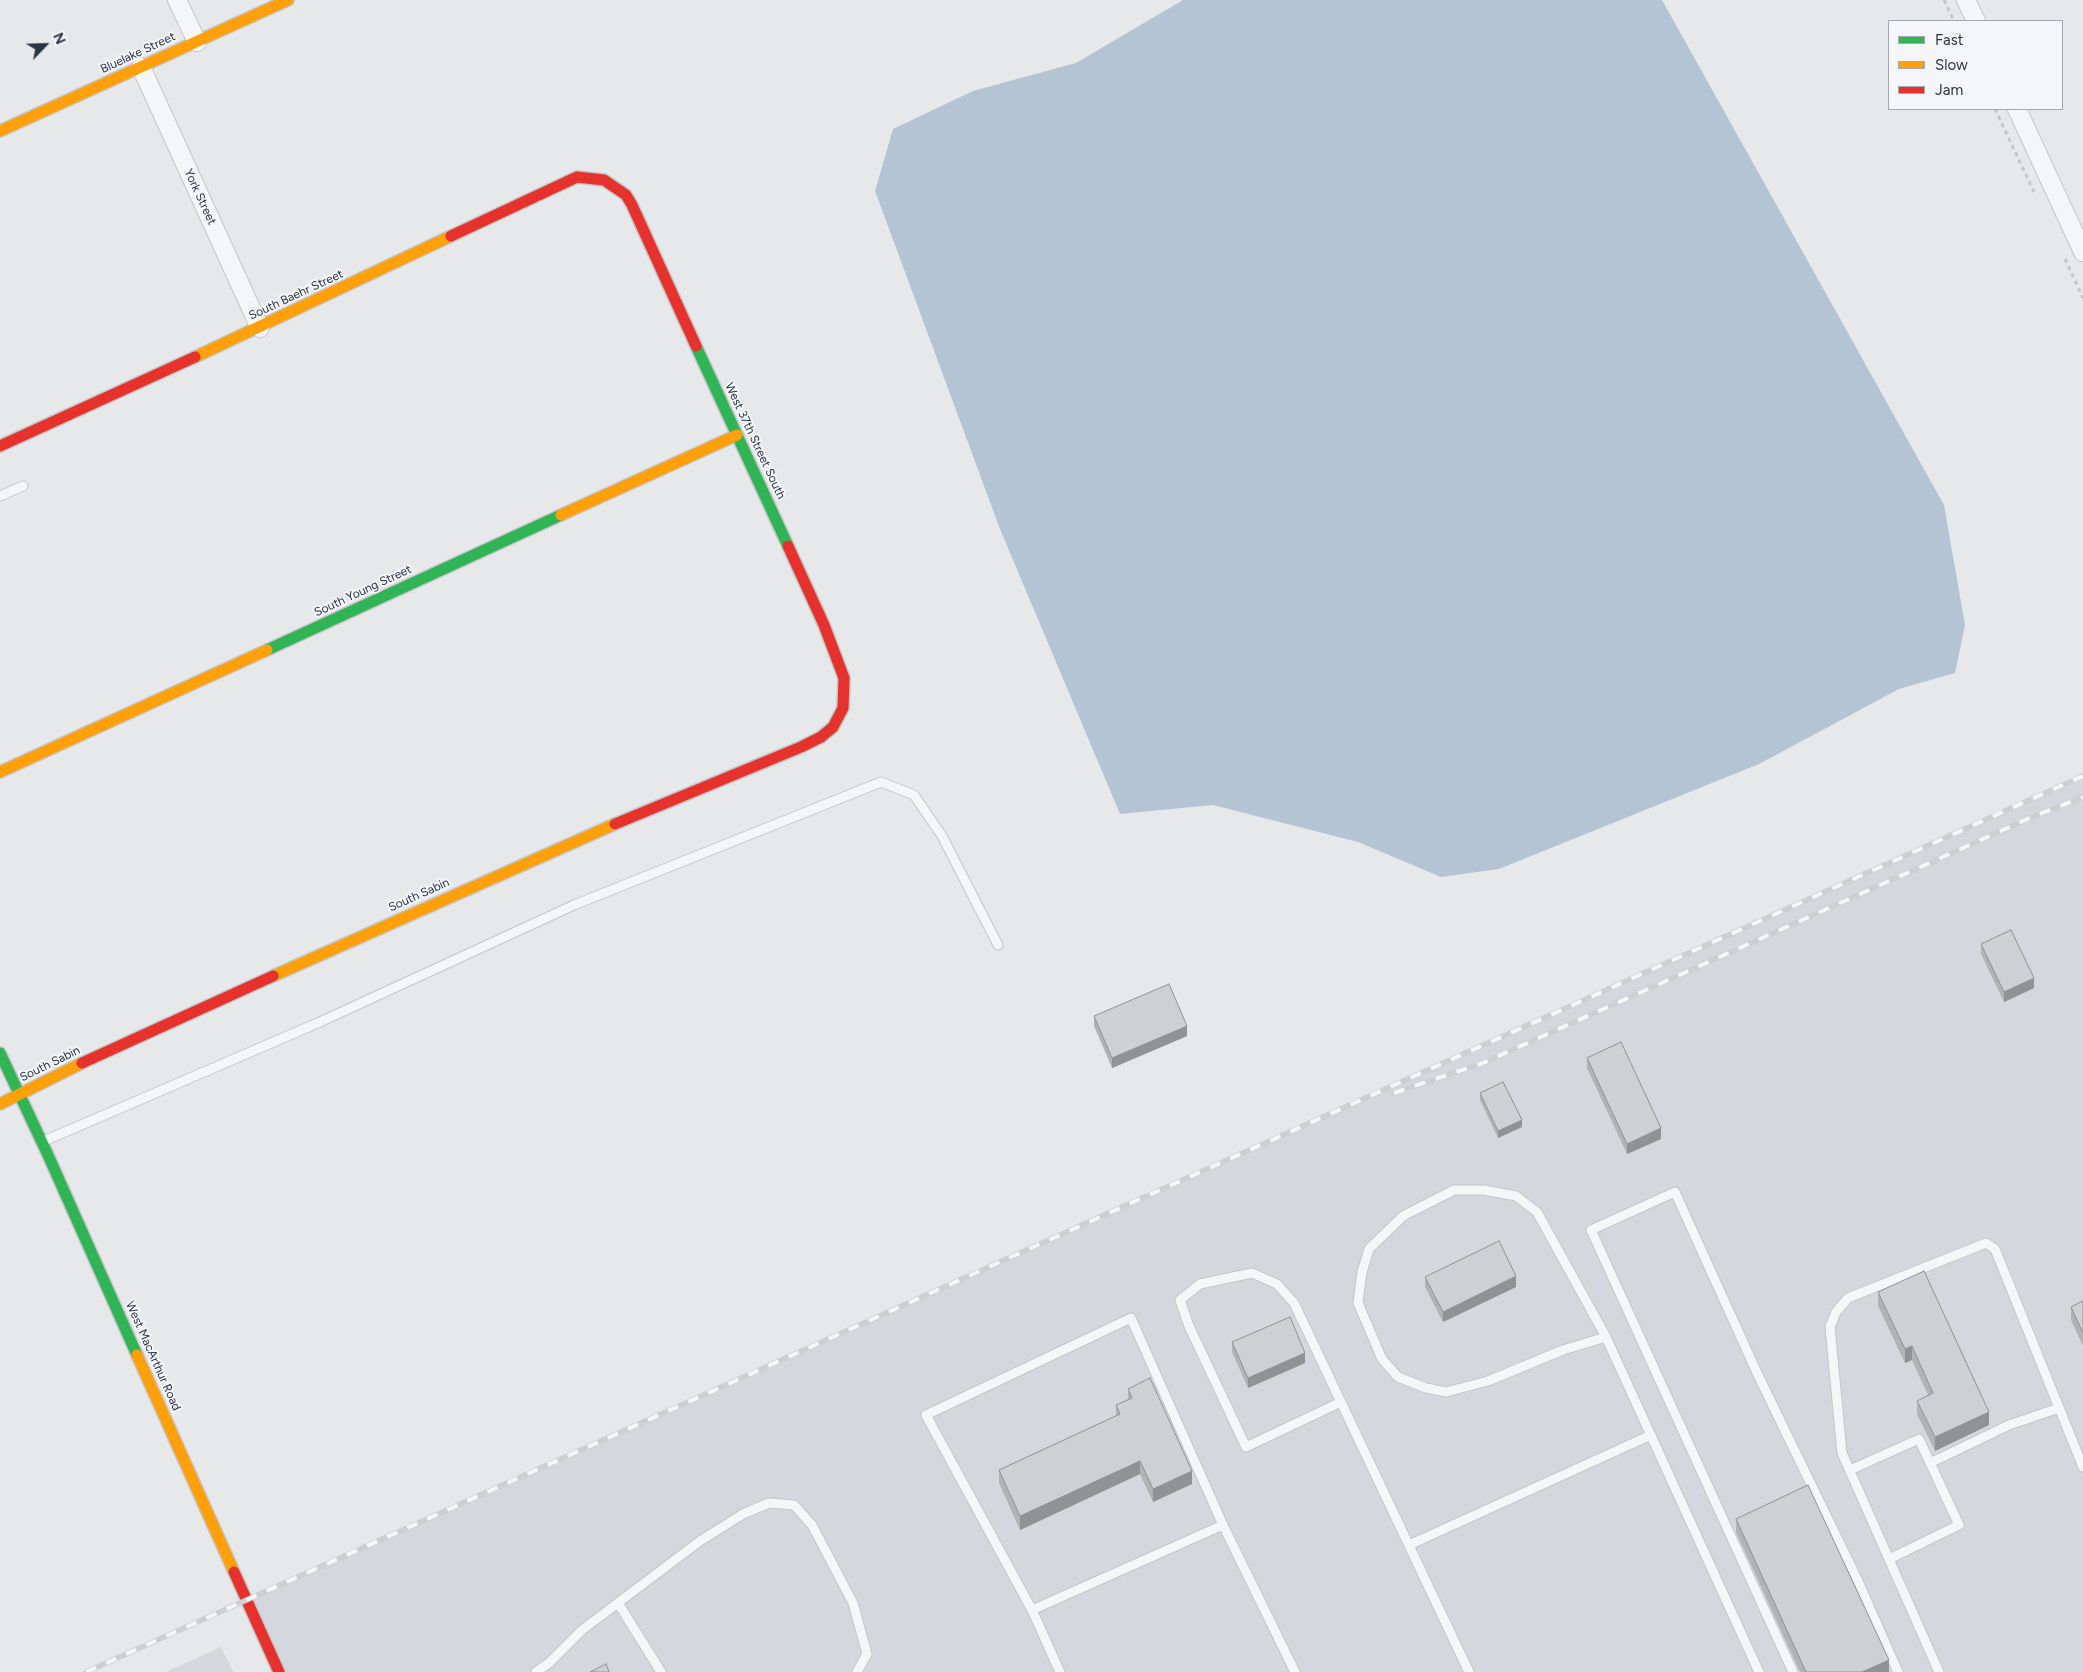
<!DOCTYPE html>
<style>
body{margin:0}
#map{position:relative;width:2083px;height:1672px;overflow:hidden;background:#e6e8ea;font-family:Figtree,sans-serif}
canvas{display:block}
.legend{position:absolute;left:1888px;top:20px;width:175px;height:90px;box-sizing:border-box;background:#f4f6f9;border:1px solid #a4a8b1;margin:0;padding:6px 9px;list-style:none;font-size:15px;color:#2b3445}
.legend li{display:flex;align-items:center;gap:10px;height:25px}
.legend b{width:25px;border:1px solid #a4a8b1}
.north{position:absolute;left:20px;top:20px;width:50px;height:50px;-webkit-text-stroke:4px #f4f6f9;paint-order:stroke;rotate:66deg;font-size:14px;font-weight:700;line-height:20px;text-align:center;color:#2b3445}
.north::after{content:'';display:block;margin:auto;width:18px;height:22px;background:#2b3445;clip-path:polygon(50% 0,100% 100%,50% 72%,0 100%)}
</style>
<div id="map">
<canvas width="2083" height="1672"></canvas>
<ul class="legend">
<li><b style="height:6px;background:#30b455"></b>Fast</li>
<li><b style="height:6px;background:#ff9f0a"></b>Slow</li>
<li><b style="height:6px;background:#e5322d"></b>Jam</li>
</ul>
<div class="north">N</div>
</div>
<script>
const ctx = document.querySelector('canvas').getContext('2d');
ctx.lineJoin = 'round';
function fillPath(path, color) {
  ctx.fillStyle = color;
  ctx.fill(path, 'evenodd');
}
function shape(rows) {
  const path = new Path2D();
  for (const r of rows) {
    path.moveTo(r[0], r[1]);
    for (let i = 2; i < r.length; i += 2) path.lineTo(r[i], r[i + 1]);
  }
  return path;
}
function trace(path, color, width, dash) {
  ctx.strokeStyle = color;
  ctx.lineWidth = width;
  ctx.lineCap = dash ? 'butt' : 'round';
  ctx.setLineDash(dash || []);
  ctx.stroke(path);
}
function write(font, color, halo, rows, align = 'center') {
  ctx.font = font + ' Figtree,sans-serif';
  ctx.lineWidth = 4;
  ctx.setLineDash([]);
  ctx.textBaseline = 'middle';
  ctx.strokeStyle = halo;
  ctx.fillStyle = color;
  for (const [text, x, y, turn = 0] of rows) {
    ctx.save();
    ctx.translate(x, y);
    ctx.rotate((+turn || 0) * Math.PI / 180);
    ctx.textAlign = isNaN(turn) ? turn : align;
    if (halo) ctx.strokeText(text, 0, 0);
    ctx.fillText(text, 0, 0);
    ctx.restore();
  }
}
fillPath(shape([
 [2083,775,2083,1672,279,1672,247,1600],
 [221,1647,233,1672,166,1672]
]), '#d4d7dd');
fillPath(shape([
 [1183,0,1662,0,1944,505,1965,625,1955,673,1899,689,1759,764,1499,869,1441,877,1358,842,1213,805,1120,814,1000,529,875,191,893,129,973,91,1076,63]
]), '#b4c4d5');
const lane = shape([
 [0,496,23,486],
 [44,1141,320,1022,574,905,881,782,914,795,942,836,998,945],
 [1606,1337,1563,1350,1488,1381,1446,1392,1426,1388,1398,1377,1382,1359,1358,1303,1362,1272,1369,1249,1403,1216,1454,1190,1484,1190,1516,1196,1537,1212,1606,1337,1759,1672],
 [1341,1402,1246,1447,1189,1326,1180,1300,1200,1284,1252,1273,1277,1284,1294,1303,1469,1672],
 [1930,1463,2009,1425,2059,1408],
 [1850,1470,1919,1439,1959,1525,1889,1559],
 [1409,1545,1651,1435],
 [618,1603,661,1672],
 [1032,1610,1223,1525],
 [536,1672,549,1663,582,1630,700,1541,743,1514,769,1503,794,1505,812,1525,853,1603,867,1654,857,1672],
 [1060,1672,1032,1610,926,1415,1131,1318,1223,1525,1295,1672],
 [1793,1672,1591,1230,1675,1192,1758,1375,1858,1581,1898,1672],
 [1939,1672,1842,1453,1830,1327,1836,1312,1848,1298,1986,1243,1995,1249,2083,1467]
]);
const street = shape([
 [177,0,197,42],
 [1966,0,1976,21],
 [141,67,260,328],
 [2017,109,2083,252]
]);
const fast = shape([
 [696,346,788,546],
 [267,650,561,515],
 [0,1053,48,1155,137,1355]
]);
const slow = shape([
 [0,131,288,0],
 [195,357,451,236],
 [561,515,737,435],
 [0,772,267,650],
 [273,976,615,824],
 [0,1104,82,1063],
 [137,1355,234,1572]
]);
const jam = shape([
 [451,236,577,177,604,180,626,195,632,205,696,346],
 [0,446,195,357],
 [615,824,801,747,821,737,833,727,843,708,844,678,824,625,788,546],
 [82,1063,273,976],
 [234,1572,279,1672]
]);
trace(lane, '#c4c6c8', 11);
trace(street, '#c4c6c8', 20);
trace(fast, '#c4c6c8', 14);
trace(slow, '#c4c6c8', 14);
trace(jam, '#c4c6c8', 14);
trace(shape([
 [1944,0,1954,21],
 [1995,109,2034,192],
 [2065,259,2083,298]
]), '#c5c6ca', 3, [4, 4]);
trace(lane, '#f5f6f7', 9);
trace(street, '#f5f6f7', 18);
trace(fast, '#30b455', 11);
trace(slow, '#ff9f0a', 11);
trace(jam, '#e5322d', 11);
const rail = shape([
 [1394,1093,1483,1063,2032,817,2083,797],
 [86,1672,2083,776]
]);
trace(rail, '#cecfd2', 5.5);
trace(rail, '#f4f6f9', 4, [11]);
fillPath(shape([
 [1981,944,2034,988,2004,1002,1981,954],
 [1094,1016,1187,1036,1112,1068,1094,1026],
 [1587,1058,1661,1139,1627,1154,1587,1068],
 [1480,1093,1522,1127,1498,1138,1480,1100],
 [1425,1277,1516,1287,1443,1322,1425,1287],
 [1878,1292,1989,1425,1935,1451,1917,1414,1917,1401,1928,1395,1912,1360,1905,1363,1878,1306],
 [2083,1301,2083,1346,2071,1320,2071,1307],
 [1232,1342,1305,1363,1248,1388,1232,1352],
 [1128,1389,1192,1484,1153,1502,1140,1474,1020,1530,999,1483,999,1470,1116,1416,1116,1405,1128,1400],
 [1736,1519,1889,1672,1800,1672,1736,1532]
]), '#b1b3b5');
fillPath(shape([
 [2034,978,2034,988,2004,1002,2004,992],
 [1187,1026,1187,1036,1112,1068,1112,1058],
 [1522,1120,1522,1127,1498,1138,1498,1131],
 [1661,1128,1661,1139,1627,1154,1627,1144],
 [1516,1276,1516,1287,1443,1322,1443,1312],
 [1912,1346,1912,1360,1905,1363,1905,1349],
 [1305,1353,1305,1363,1248,1388,1248,1378],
 [1989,1412,1989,1425,1935,1451,1935,1437],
 [1140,1461,1140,1474,1020,1530,1020,1516],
 [1192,1471,1192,1484,1153,1502,1153,1489],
 [1889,1660,1889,1672,1862,1672]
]), '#909294');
const building = shape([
 [2011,930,2034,978,2004,992,1981,944,2011,930],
 [1169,984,1187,1026,1112,1058,1094,1016,1169,984],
 [1621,1042,1661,1128,1627,1144,1587,1058,1621,1042],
 [1503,1082,1522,1120,1498,1131,1480,1093,1503,1082],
 [1499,1241,1516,1276,1443,1312,1425,1277,1499,1241],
 [1924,1271,1989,1412,1935,1437,1917,1401,1933,1393,1912,1346,1905,1349,1878,1292,1924,1271],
 [2083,1301,2083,1333,2071,1307,2083,1301],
 [1290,1317,1305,1353,1248,1378,1232,1342,1290,1317],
 [1150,1378,1192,1471,1153,1489,1140,1461,1020,1516,999,1470,1120,1414,1116,1405,1132,1398,1128,1389,1150,1378],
 [1808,1485,1889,1660,1862,1672,1806,1672,1736,1519,1808,1485],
 [606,1664,609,1672,590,1672,606,1664]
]);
fillPath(building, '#ced0d3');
trace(building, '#909294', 1);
write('12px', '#2b3445', '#f4f6f9', [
 ["Bluelake Street",138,53,-25],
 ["York Street",200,197,65],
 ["South Baehr Street",296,295,-25],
 ["West 37th Street South",755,441,65],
 ["South Young Street",363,591,-25],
 ["South Sabin",419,895,-24],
 ["South Sabin",50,1064,-26],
 ["West MacArthur Road",153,1356,66]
]);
</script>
